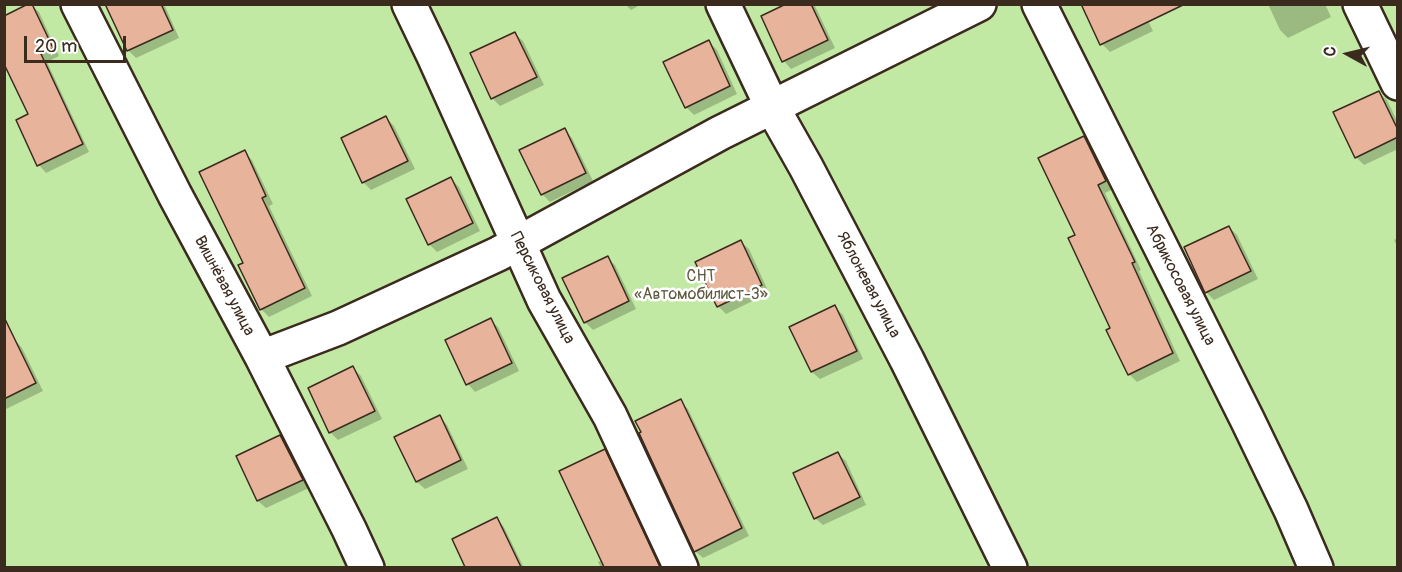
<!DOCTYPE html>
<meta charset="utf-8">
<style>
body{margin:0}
#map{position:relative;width:1402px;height:572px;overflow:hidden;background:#fff;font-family:Pangolin,sans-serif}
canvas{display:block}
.frame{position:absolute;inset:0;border:6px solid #3b2a1e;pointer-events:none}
.north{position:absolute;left:1318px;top:24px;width:60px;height:60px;-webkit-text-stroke:4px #fff;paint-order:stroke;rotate:278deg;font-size:16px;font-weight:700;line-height:24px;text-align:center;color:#3b2a1e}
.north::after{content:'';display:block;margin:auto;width:21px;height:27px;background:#3b2a1e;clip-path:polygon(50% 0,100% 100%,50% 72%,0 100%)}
.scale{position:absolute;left:24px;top:36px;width:102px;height:27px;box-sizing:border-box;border:3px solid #3b2a1e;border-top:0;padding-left:8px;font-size:18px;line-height:21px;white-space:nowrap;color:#3b2a1e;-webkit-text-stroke:4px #fff;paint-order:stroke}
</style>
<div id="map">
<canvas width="1402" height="572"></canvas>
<div class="frame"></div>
<div class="north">С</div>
<div class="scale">20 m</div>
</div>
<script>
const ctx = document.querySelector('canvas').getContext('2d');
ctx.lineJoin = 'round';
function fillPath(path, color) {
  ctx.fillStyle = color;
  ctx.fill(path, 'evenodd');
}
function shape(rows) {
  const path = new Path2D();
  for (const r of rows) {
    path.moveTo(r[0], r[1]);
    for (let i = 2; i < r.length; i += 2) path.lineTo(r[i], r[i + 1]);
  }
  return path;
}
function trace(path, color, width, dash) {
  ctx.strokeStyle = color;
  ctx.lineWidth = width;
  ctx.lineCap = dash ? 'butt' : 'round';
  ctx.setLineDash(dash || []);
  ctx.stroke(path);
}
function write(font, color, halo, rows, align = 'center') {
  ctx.font = font + ' Pangolin,sans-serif';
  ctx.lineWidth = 5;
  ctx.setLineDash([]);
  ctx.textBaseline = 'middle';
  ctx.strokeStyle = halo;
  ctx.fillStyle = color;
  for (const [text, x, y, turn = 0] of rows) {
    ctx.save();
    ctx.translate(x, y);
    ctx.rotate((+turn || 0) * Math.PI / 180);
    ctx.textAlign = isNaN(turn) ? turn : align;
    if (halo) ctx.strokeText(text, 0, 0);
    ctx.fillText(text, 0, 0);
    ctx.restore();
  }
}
fillPath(shape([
 [5,5,1397,5,1397,567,5,567]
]), '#c2e9a3');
fillPath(shape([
 [108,4,164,4,179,38,136,58,128,50],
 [625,4,642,4,631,10],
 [789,4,814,4,835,48,791,69,784,61],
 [1140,4,1153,31,1110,52,1102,44],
 [1268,4,1325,4,1331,17,1288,38,1280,30],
 [31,5,39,12,59,56,47,62,89,152,46,173,39,165],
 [515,34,523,41,544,85,500,106,492,98],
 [709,42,717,50,737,94,694,115,686,107],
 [1379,93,1387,100,1398,123,1398,149,1364,165,1356,157],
 [386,118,394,126,415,169,371,190,363,182],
 [565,130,572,138,593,181,550,202,542,194],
 [1084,138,1092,146,1113,189,1105,193,1141,270,1139,271,1180,361,1137,382,1129,374,1077,236],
 [244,152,252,160,273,204,269,206,312,296,269,317,261,309,245,264],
 [451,179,459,187,480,231,437,252,429,244],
 [1229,227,1237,235,1258,279,1214,300,1206,292],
 [1398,238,1398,248,1394,240],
 [741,242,749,249,769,293,726,314,718,306],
 [607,258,615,265,636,309,593,330,585,322],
 [835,307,843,315,863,359,820,379,812,372],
 [490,320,498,327,519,371,475,392,468,384],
 [15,340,22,348,43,391,4,410,4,345],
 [353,368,361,376,382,419,338,440,330,432,310,389],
 [680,401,688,409,749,536,703,558,695,551],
 [440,417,447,425,468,469,425,489,417,482],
 [280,436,288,444,309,488,266,508,258,501,238,457],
 [604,451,612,459,663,568,601,568,598,562,602,560],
 [838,454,846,461,866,505,823,525,815,518],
 [497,519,504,527,524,568,467,568,454,539]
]), '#0003');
const building = shape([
 [28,4,32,4,53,48,41,54,83,144,37,166,16,120,28,114,4,64,4,16,28,4],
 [105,4,161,4,173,30,127,51,105,4],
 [786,4,811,4,828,40,782,62,761,16,786,4],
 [1081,4,1185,4,1100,45,1081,4],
 [515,32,537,77,491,99,470,53,515,32],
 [709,40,730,86,685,108,663,62,709,40],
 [1379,91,1398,130,1398,137,1355,158,1333,112,1379,91],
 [386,116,408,161,362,183,341,138,386,116],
 [565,128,586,173,541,195,519,150,565,128],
 [1084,136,1106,181,1098,185,1135,262,1132,263,1173,353,1128,375,1106,330,1110,328,1068,238,1075,235,1038,158,1084,136],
 [245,150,266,196,262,198,305,288,260,310,238,265,243,263,199,172,245,150],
 [451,177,473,223,428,245,406,199,451,177],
 [1229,226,1251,271,1205,293,1184,247,1229,226],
 [741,240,762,285,717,307,695,262,741,240],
 [608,256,629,301,584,323,562,278,608,256],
 [835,305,857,351,811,372,789,327,835,305],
 [4,317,36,383,4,399,4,317],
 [491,318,512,363,466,385,445,340,491,318],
 [353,366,375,411,329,433,308,388,353,366],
 [681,399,742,528,694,552,639,433,641,432,635,421,681,399],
 [440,415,461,460,416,482,394,437,440,415],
 [280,435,303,480,257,501,236,456,280,435],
 [605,449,660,567,604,567,559,471,605,449],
 [838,452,860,497,814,519,793,473,838,452],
 [497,517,521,567,465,567,452,539,497,517]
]);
fillPath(building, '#e7b39b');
trace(building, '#3b2a1e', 1.5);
const minor = shape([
 [409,4,433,54,544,300,610,416,681,568],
 [723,4,772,107,806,167,907,360,1010,568],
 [1039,4,1247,419,1291,510,1316,568],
 [1360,4,1398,83]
]);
const tertiary = shape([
 [78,4,175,195,262,357,349,529,367,568],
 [262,357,338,328,498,254,720,133,979,4]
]);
trace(minor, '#3b2a1e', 38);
trace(tertiary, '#3b2a1e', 38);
trace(minor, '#fff', 33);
trace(tertiary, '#fff', 33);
write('16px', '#5d5a3f', '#fff', [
 ["СНТ",701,277],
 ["«Автомобилист-3»",701,295]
]);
write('16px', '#3b2a1e', '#fff', [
 ["Яблоневая улица",868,285,62],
 ["Абрикосовая улица",1180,285,63],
 ["Вишнёвая улица",224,286,62],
 ["Персиковая улица",542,288,63]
]);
</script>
